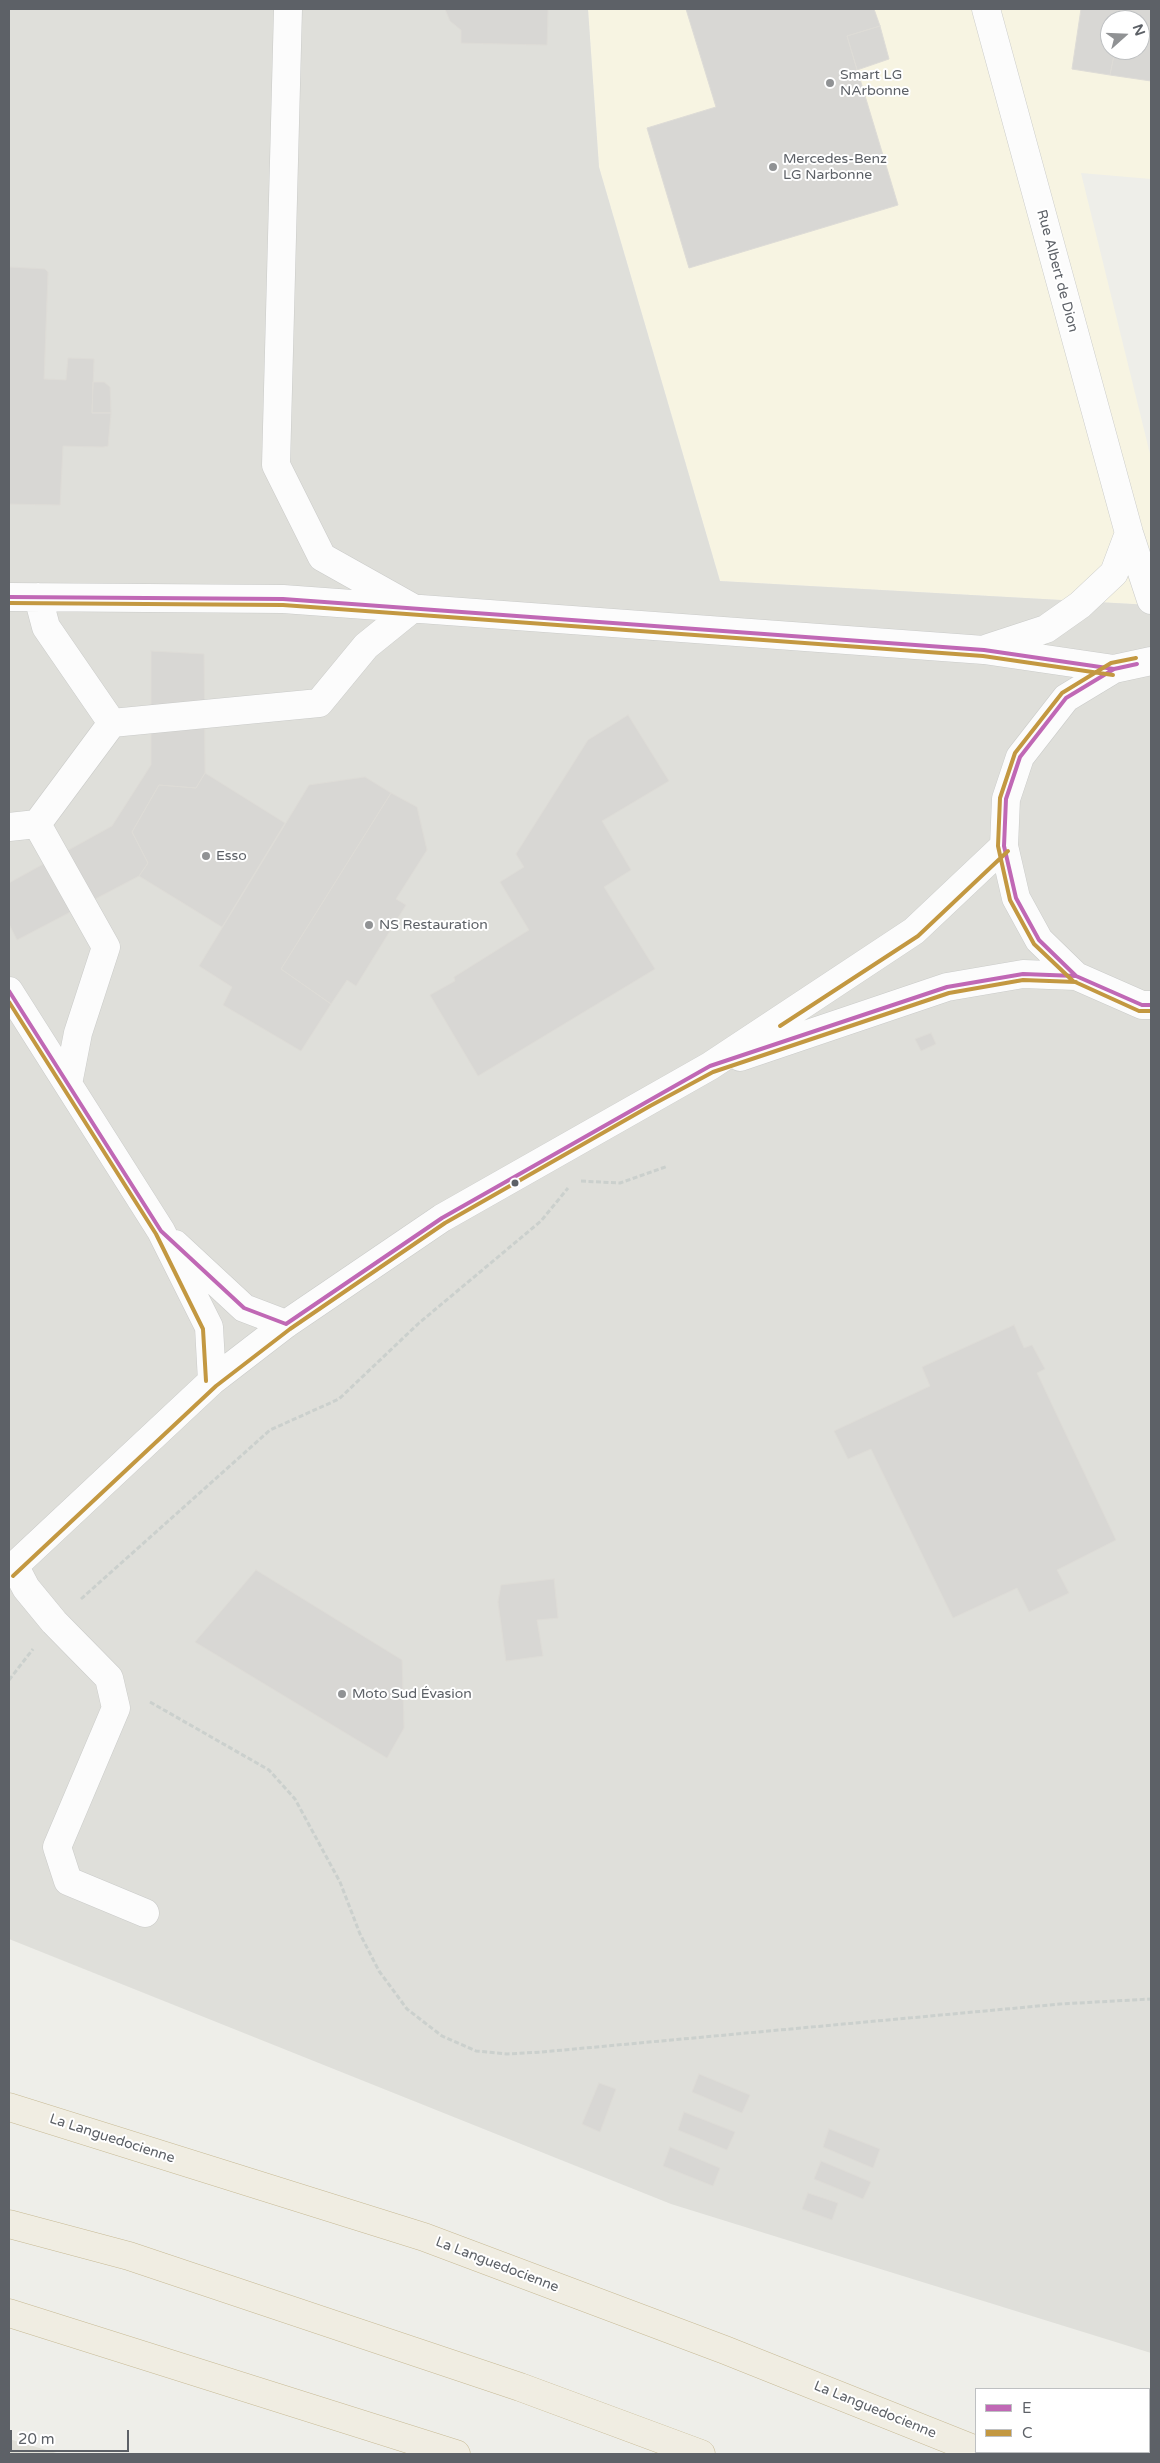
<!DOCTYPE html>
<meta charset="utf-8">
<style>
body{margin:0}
#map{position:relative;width:1160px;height:2463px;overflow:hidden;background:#eeeee9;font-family:"Varela Round",sans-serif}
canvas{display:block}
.frame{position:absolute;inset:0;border:10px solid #5d6167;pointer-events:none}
.legend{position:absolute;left:975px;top:2388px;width:175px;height:65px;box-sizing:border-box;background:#fff;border:1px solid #bec0c2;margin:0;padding:6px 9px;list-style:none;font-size:15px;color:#5d6167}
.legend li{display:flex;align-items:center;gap:10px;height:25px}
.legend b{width:25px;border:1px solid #bec0c2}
.north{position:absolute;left:1100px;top:10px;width:50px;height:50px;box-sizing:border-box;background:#fff;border:1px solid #bec0c2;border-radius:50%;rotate:70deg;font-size:14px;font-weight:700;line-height:20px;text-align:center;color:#5d6167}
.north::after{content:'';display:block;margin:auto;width:18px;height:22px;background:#909294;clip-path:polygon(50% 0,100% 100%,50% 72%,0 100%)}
.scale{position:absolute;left:10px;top:2430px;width:119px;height:22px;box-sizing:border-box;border:2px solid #5d6167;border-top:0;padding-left:6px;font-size:15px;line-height:18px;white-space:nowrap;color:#5d6167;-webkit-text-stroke:4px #fff;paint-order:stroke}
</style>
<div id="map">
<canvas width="1160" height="2463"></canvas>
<div class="frame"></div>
<ul class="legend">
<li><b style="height:6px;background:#c068b5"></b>E</li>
<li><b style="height:6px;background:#c39841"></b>C</li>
</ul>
<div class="north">N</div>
<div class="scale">20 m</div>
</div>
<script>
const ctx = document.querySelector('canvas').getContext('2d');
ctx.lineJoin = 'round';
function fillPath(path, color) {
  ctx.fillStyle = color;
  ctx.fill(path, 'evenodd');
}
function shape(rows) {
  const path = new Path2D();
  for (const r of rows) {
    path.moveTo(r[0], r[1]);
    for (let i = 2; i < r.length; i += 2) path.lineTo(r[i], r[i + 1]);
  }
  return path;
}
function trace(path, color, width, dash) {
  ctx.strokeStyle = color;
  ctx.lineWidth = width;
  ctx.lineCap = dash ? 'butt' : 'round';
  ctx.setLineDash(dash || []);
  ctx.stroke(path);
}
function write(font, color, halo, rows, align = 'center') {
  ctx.font = font + ' "Varela Round",sans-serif';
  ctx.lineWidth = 4;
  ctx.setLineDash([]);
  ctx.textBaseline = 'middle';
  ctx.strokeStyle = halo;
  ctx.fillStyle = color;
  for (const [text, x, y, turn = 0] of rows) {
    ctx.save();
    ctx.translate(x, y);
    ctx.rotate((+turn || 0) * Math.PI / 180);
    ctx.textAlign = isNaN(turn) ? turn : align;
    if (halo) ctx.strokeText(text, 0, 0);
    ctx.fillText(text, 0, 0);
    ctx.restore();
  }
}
fillPath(shape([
 [588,9,1151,9,1151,179,1081,173,1151,458,1151,605,720,581,599,167],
 [1110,20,1140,20,1140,50,1110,50]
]), '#f7f4e2');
fillPath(shape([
 [9,9,588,9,599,167,720,581,1151,605,1151,2353,671,2204,9,1939]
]), '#dfdfda');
fillPath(shape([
 [9,2439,60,2454,9,2454]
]), '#e1e0d8');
const building = shape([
 [445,9,548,9,547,45,461,43,461,30,450,21,445,9],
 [686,9,874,9,880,26,847,36,898,205,689,268,647,128,716,107,686,9],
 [1081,9,1122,9,1120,20,1110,20,1110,50,1115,50,1110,75,1072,69,1081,9],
 [1122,9,1151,9,1151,81,1110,75,1115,50,1140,50,1140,20,1120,20,1122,9],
 [880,26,889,59,857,70,847,36,880,26],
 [9,267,45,269,48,272,44,379,66,380,68,358,94,359,92,413,111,413,108,446,103,447,63,446,60,505,9,504,9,267],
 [93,382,104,382,110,387,111,413,92,413,93,382],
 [151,651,204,654,205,773,196,788,159,785,132,832,148,863,139,876,17,940,9,924,9,883,112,826,151,765,151,651],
 [628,715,669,781,602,821,631,870,604,887,655,969,478,1076,430,995,455,981,454,977,529,930,500,882,524,867,516,854,588,740,628,715],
 [205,773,285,823,222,927,139,876,148,863,132,832,159,785,196,788,205,773],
 [365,777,391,793,281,969,331,1004,301,1051,223,1005,232,987,199,966,309,785,365,777],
 [391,793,417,807,427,850,396,899,406,905,356,986,347,980,331,1004,281,969,391,793],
 [931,1033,936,1044,921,1051,915,1039,931,1033],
 [1014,1325,1024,1348,1032,1345,1045,1369,1037,1373,1116,1540,1057,1570,1069,1593,1029,1612,1017,1588,953,1618,871,1449,848,1459,834,1431,930,1386,922,1367,1014,1325],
 [256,1570,402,1660,404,1728,387,1758,195,1642,256,1570],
 [554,1579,558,1618,537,1620,543,1656,506,1661,498,1602,501,1585,554,1579],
 [699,2074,750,2095,742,2113,692,2092,699,2074],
 [599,2083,616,2089,600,2132,582,2124,599,2083],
 [684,2112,735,2132,727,2150,678,2130,684,2112],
 [829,2129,880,2149,873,2168,823,2147,829,2129],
 [670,2147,720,2168,713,2186,663,2166,670,2147],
 [821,2161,871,2182,863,2199,814,2179,821,2161],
 [808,2193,838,2203,832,2220,802,2209,808,2193]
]);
fillPath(building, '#d8d7d4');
trace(building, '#dedcd7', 1);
const minor = shape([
 [986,9,1129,533,1151,600],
 [9,597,283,599,984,650,1114,669],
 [38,597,46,627,112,723],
 [988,648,1046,629,1080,605,1114,573,1129,533],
 [1151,661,1114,669,1066,698,1020,757,1006,799,1004,846,1016,898,1039,940,1076,976,1142,1005,1151,1005],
 [37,824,106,947,78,1033,68,1084],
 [9,827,37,824,112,723,319,703,366,646,413,608,322,557,276,465,288,9],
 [9,991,161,1231,209,1327,212,1381],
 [740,1057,947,987,1023,974,1076,976],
 [175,1244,244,1308,286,1324],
 [14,1565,26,1588,54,1622,109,1678,116,1708,57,1847,68,1881,145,1913],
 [9,1571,212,1381,286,1324,442,1218,710,1066,914,931,1004,846]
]);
const highway = shape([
 [9,2107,424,2237,725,2350,976,2450],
 [9,2224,129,2256,520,2387,701,2454],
 [9,2313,456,2454]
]);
trace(minor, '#cacbc9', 29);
trace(highway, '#c7ba95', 29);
trace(shape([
 [581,1181,620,1183,668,1166],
 [81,1599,270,1430,339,1399,419,1323,541,1221,568,1188],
 [9,1680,33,1649],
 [150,1702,269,1770,295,1799,340,1882,360,1934,379,1971,407,2009,442,2036,476,2051,507,2054,542,2052,1060,2004,1151,1999]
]), '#cbd0cd', 3, [5, 2.5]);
trace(minor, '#fcfcfc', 28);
trace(highway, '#f0ede2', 28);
trace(shape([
 [9,597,283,599,984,650,1114,669],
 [1137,664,1114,669,1066,698,1020,757,1006,799,1004,846,1016,898,1039,940,1076,976,1142,1005,1151,1005],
 [9,991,161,1231,244,1308,286,1324],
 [286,1324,442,1218,710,1066,947,987,1023,974,1076,976]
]), '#c068b5', 4);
trace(shape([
 [9,603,283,605,983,656,1113,675],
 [1136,658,1111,663,1062,693,1015,753,1000,798,998,846,1010,900,1034,944,1073,981,1139,1011,1151,1011],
 [9,1002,156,1234,203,1329,206,1381],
 [780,1026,918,936,1008,851],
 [13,1576,216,1386,290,1329,445,1223,650,1106,713,1072,949,993,1023,980,1076,982]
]), '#c39841', 4);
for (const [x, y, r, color] of [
 [830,83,5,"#909294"],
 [773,167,5,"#909294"],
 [206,856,5,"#909294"],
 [369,925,5,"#909294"],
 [515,1183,4.5,"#5d6167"],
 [342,1694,5,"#909294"]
]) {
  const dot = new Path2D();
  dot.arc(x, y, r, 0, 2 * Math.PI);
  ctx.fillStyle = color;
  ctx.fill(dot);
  trace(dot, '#fff', 2);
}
write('14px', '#5d6167', '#fff', [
 ["Smart LG",840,75],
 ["NArbonne",840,91],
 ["Mercedes-Benz",783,159],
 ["LG Narbonne",783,175],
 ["Esso",216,856],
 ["NS Restauration",379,925],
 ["Moto Sud Évasion",352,1694]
], 'left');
write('14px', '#5d6167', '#fff', [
 ["Rue Albert de Dion",1057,271,75],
 ["La Languedocienne",112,2139,18],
 ["La Languedocienne",497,2265,21],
 ["La Languedocienne",875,2410,22]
]);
</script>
